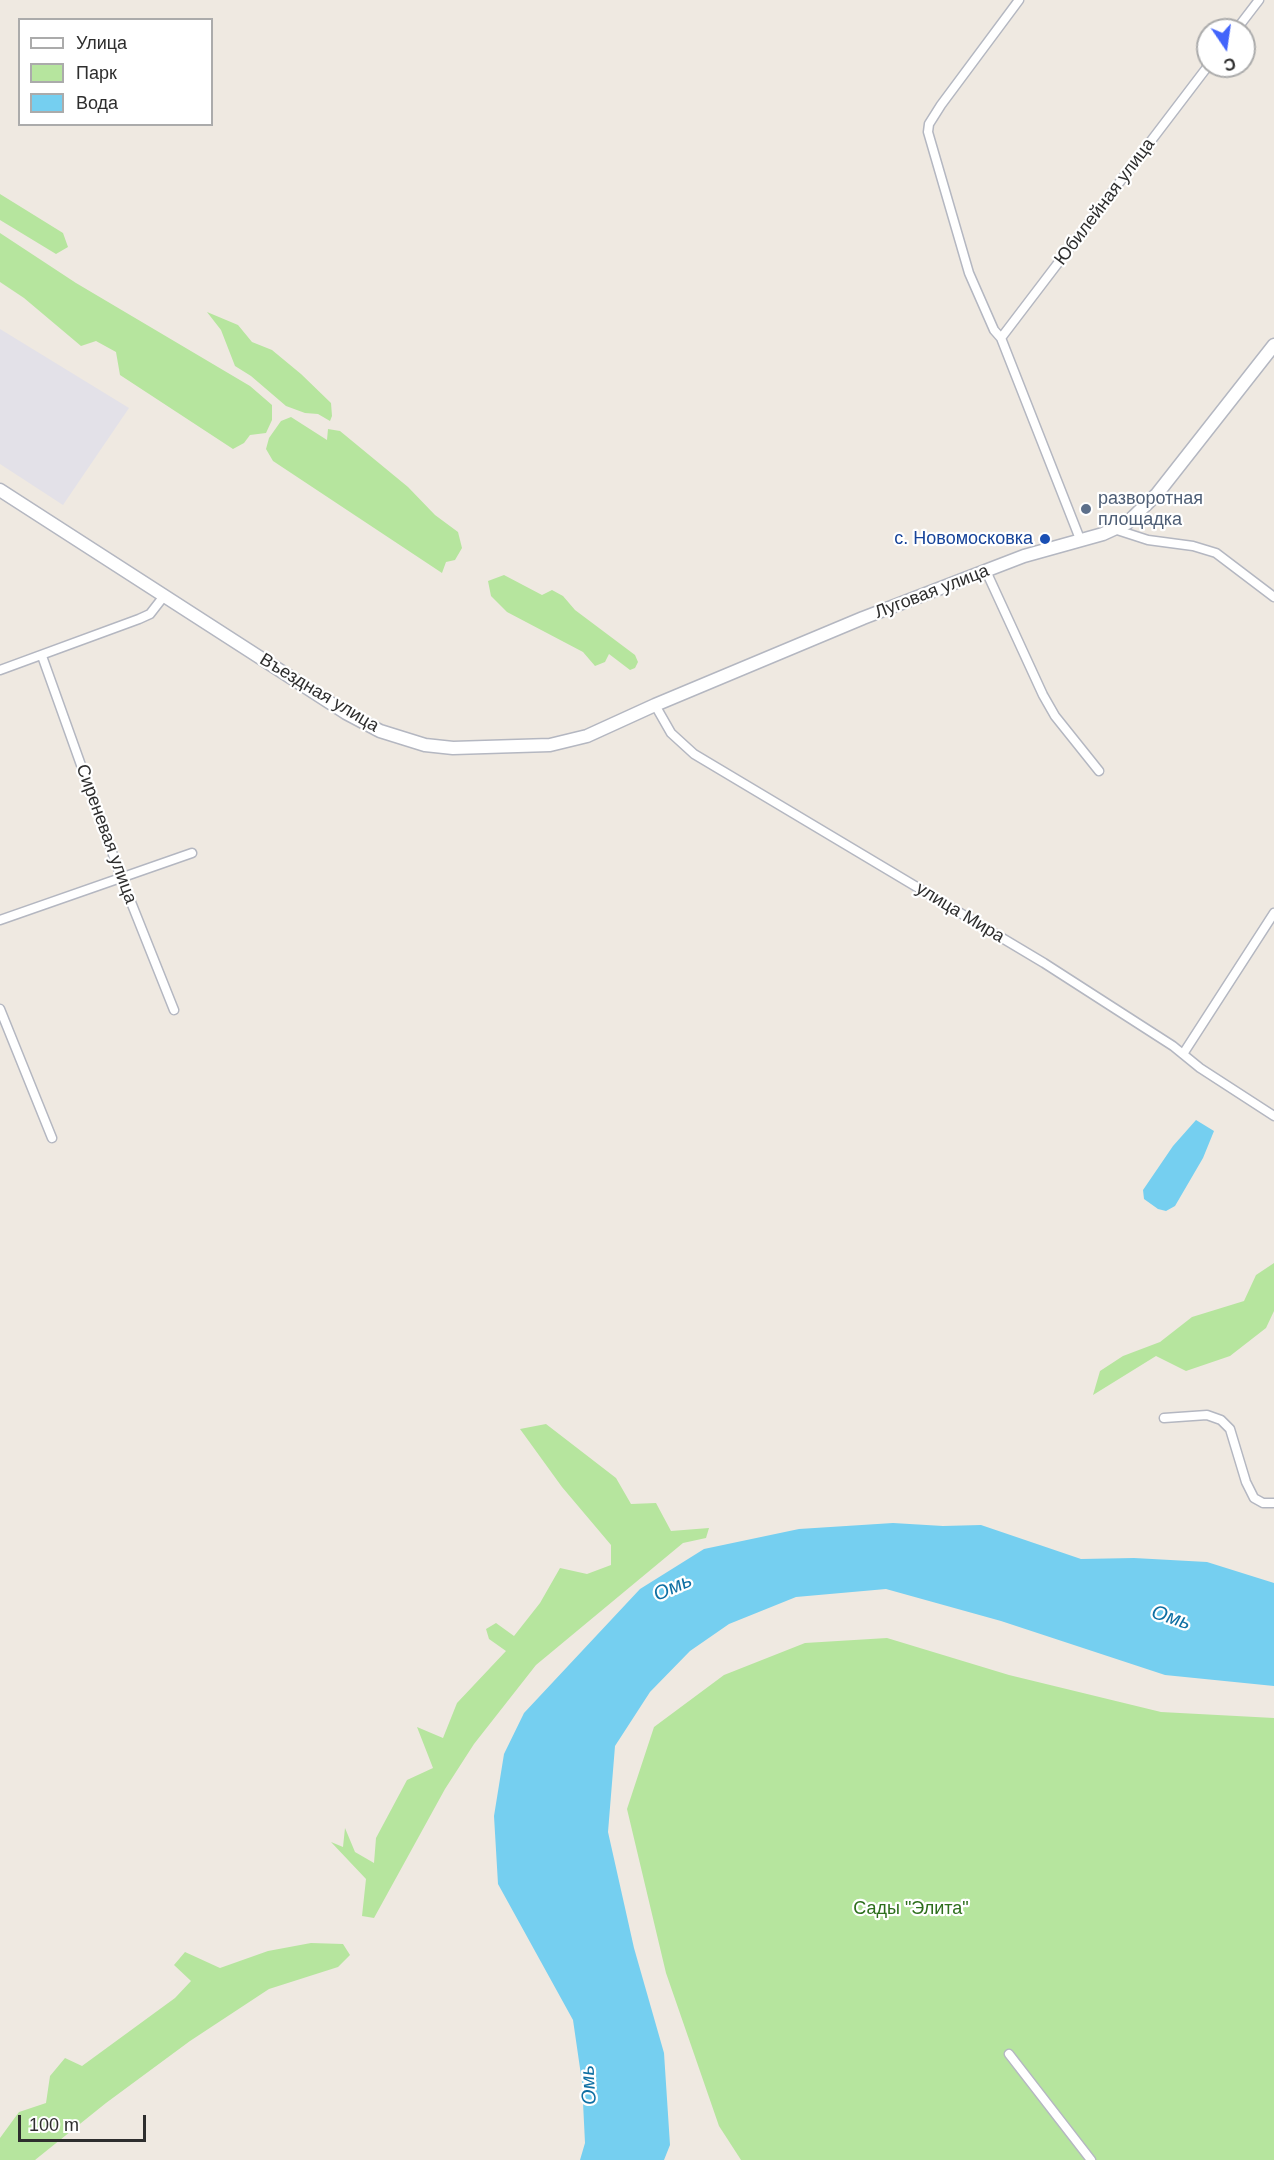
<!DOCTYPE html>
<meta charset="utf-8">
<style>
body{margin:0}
#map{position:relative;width:1274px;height:2160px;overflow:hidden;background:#efe9e1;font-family:Helvetica,sans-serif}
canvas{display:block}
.legend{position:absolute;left:18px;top:18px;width:195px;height:108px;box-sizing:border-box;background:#fff;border:2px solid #ababab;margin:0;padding:8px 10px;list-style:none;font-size:18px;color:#2e2e2e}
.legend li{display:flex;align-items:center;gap:12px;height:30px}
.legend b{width:30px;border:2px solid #ababab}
.north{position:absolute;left:1196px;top:18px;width:60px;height:60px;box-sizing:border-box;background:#fff;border:2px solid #ababab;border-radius:50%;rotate:167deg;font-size:16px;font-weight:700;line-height:24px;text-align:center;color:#2e2e2e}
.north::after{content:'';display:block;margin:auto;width:21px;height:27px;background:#4264fb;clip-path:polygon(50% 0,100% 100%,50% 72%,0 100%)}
.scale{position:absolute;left:18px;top:2115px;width:128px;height:27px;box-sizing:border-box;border:3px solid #2e2e2e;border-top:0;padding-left:8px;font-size:18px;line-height:21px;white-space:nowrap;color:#2e2e2e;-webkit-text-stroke:4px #fff;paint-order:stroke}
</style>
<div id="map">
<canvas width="1274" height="2160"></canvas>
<ul class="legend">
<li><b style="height:8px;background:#fff"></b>Улица</li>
<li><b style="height:16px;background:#b6e59e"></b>Парк</li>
<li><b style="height:16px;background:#75cff0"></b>Вода</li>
</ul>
<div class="north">С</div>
<div class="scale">100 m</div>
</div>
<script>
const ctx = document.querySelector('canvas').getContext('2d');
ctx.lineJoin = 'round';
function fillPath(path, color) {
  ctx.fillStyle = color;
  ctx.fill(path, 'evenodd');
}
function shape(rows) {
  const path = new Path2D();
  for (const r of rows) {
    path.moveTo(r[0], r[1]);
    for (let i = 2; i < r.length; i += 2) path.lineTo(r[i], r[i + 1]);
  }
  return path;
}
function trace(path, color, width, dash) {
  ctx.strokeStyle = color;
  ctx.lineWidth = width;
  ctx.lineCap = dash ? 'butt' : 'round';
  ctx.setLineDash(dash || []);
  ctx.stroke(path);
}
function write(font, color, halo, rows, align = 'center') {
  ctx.font = font + ' Helvetica,sans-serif';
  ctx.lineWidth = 4.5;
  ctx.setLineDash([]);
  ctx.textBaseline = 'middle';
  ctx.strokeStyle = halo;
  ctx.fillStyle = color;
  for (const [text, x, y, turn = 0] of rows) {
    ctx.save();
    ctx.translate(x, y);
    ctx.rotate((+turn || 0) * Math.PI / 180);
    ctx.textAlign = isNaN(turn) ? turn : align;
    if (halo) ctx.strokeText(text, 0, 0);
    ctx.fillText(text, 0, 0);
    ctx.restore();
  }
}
fillPath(shape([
 [0,329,129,408,63,505,0,464]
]), '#e3e1e8');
fillPath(shape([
 [0,194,63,233,68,247,56,254,0,220],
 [0,233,76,283,250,386,272,405,272,420,266,433,250,435,244,443,233,449,120,375,116,352,96,341,81,346,24,298,0,282],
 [207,312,238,325,252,342,272,350,301,374,331,403,332,416,330,421,318,414,305,413,286,406,251,376,235,366,221,330],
 [291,417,327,440,328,429,340,431,408,487,435,515,458,532,462,548,455,560,446,562,442,573,273,461,266,449,269,438,281,421],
 [504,575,542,595,552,590,563,596,575,610,635,655,638,662,635,668,630,670,609,654,605,662,595,666,583,652,507,612,491,596,488,581],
 [1274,1263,1274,1311,1266,1328,1230,1356,1186,1371,1156,1356,1093,1395,1100,1371,1123,1356,1160,1342,1192,1317,1244,1301,1256,1275],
 [546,1424,616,1478,631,1504,656,1503,671,1531,709,1528,706,1538,683,1543,536,1665,474,1744,445,1789,374,1918,362,1916,366,1879,331,1842,343,1847,345,1828,355,1852,374,1863,376,1838,407,1780,433,1768,417,1727,443,1738,457,1703,506,1651,489,1639,486,1629,496,1623,514,1636,540,1603,560,1568,587,1574,611,1565,611,1545,562,1487,520,1429],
 [887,1638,1009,1675,1161,1712,1274,1718,1274,2160,741,2160,719,2126,666,1973,627,1809,654,1727,724,1675,805,1643],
 [311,1943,343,1944,350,1955,338,1967,269,1989,190,2041,106,2103,35,2160,0,2160,0,2138,19,2112,46,2103,50,2076,65,2058,82,2066,175,1998,191,1981,174,1965,185,1952,220,1968,268,1951]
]), '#b6e59e');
fillPath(shape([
 [1196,1120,1214,1131,1203,1158,1175,1206,1166,1211,1158,1209,1144,1199,1143,1190,1173,1146],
 [893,1523,943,1526,981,1525,1081,1559,1134,1558,1207,1562,1274,1583,1274,1686,1165,1675,1001,1621,886,1589,796,1597,729,1624,690,1651,650,1692,615,1746,608,1832,634,1948,664,2053,670,2145,664,2160,580,2160,585,2143,582,2082,573,2020,498,1884,494,1816,504,1754,524,1713,640,1589,704,1549,799,1529]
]), '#75cff0');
const street = shape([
 [1019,0,941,105,929,124,928,132,969,273,994,330,1001,338,1080,539],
 [1236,30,1259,0],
 [1001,338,1208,66],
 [1114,529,1148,540,1193,546,1216,553,1274,597],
 [986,571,1043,695,1055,716,1099,771],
 [42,656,121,877,174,1010],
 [0,670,139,619,150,614,164,596],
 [655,705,671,733,694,754,1044,963,1173,1046,1200,1068,1274,1116],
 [0,920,192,853],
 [0,1009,52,1138],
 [1183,1054,1274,913],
 [1164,1418,1207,1415,1221,1420,1230,1429,1246,1482,1254,1498,1263,1503,1274,1503],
 [1009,2054,1091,2160]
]);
const secondary = shape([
 [0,490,346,713,380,731,425,745,453,748,550,745,587,736,655,705,863,618,1024,556,1103,534,1127,523,1157,494,1274,345]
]);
trace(street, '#b4b7c1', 11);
trace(secondary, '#b4b7c1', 15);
trace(street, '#fff', 8);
trace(secondary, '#fff', 12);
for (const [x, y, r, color] of [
 [1086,509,6,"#5c6f8a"],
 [1045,539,6,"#1a4fb4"]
]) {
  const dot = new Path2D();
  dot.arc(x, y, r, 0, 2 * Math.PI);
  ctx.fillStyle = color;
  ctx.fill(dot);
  trace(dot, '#fff', 2);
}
write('18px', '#2e2e2e', '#fff', [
 ["Юбилейная улица",1105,202,-53],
 ["Луговая улица",932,592,-21],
 ["Въездная улица",319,693,31],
 ["Сиреневая улица",106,834,70],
 ["улица Мира",960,913,31]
]);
write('18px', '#4e5e75', '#fff', [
 ["разворотная",1098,499],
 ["площадка",1098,520]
], 'left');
write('18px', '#164399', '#fff', [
 ["с. Новомосковка",1033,539]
], 'right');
write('18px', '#2c6e1b', '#fff', [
 ["Сады \"Элита\"",911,1909]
]);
write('italic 20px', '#0d6fa3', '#fff', [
 ["Омь",673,1588,-24],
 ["Омь",1171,1618,18],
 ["Омь",589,2085,-94]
]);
</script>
